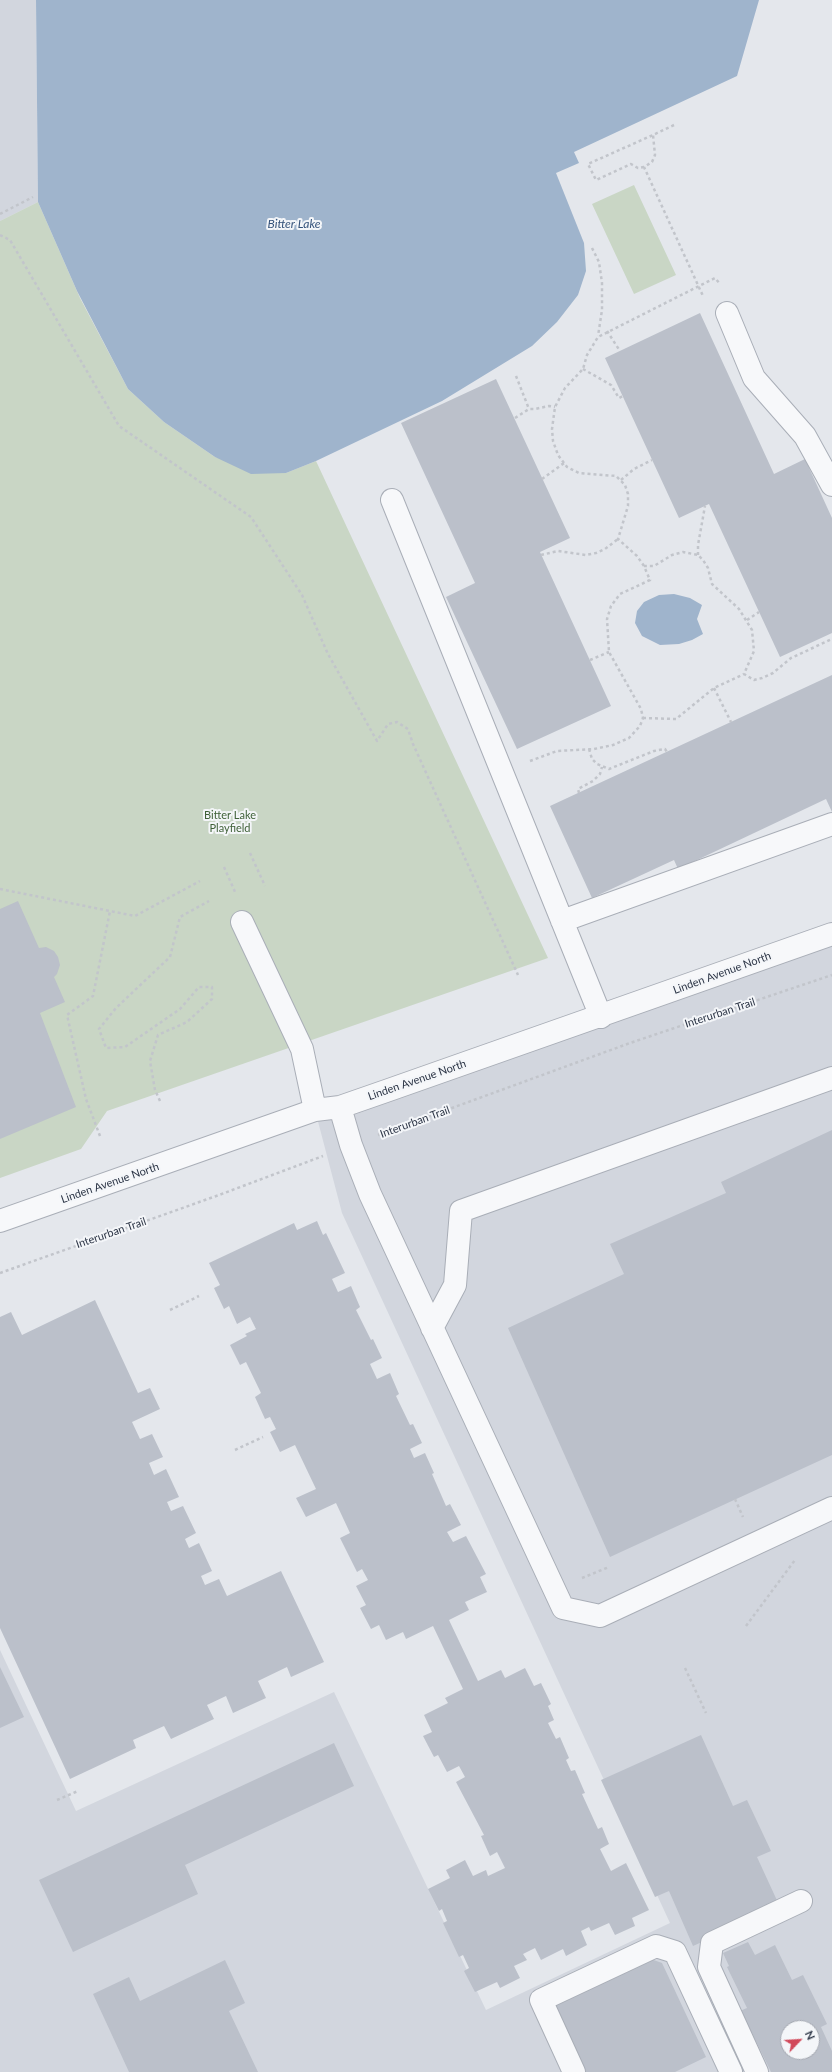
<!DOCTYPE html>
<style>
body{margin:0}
#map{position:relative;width:832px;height:2072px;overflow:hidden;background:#e4e7ec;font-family:Lato,sans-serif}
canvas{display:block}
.north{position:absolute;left:780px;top:2020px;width:40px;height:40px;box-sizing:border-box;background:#f4f6f9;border:1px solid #a4a8b1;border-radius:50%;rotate:65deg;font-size:11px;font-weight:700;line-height:16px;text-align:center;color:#2b3445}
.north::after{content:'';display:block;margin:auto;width:14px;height:18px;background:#d1495b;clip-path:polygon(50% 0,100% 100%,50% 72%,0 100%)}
</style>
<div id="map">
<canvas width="832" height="2072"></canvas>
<div class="north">N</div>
</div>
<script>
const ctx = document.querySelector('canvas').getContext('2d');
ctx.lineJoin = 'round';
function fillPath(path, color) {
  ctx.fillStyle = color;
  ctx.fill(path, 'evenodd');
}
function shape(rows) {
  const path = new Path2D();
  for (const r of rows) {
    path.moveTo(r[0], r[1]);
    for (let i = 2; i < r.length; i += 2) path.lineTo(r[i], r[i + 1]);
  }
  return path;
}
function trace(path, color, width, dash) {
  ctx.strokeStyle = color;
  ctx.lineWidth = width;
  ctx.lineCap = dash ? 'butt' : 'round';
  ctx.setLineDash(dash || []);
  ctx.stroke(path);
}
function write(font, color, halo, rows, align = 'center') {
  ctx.font = font + ' Lato,sans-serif';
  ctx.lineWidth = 4;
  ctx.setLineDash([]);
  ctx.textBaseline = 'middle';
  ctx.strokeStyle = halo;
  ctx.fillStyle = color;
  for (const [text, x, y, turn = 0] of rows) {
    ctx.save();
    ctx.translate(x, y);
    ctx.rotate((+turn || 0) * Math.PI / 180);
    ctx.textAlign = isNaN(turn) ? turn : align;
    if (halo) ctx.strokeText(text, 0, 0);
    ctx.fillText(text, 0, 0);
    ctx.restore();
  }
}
fillPath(shape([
 [0,0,36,0,38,202,0,221],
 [832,934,832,2072,0,2072,0,1650,76,1811,334,1692,486,2010,670,1923,342,1213,315,1110],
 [788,2028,812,2028,812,2052,788,2052]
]), '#d2d6de');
fillPath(shape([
 [634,185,676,275,634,294,592,204],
 [38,202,80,298,128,389,164,422,215,457,286,473,316,461,548,958,107,1111,81,1149,0,1178,0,221]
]), '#c9d6c5');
fillPath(shape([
 [36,0,759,0,737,76,574,152,579,163,556,173,584,243,586,271,578,295,557,322,532,346,442,401,316,461,286,473,251,474,215,457,164,422,128,389,77,291,38,202],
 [674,594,690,598,702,605,697,619,703,634,692,640,679,644,660,645,642,636,635,623,637,611,644,602,659,595]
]), '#9fb4cc');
fillPath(shape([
 [700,313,774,474,805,459,832,518,832,633,780,657,709,504,679,518,605,358],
 [496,379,570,538,540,552,611,706,517,749,446,597,475,583,401,423],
 [832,675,832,812,826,799,678,869,674,860,592,898,550,806],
 [18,901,39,948,46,947,54,951,58,957,60,965,57,974,54,977,65,1002,40,1013,76,1107,0,1139,0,909],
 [832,1130,832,1455,610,1557,508,1328,624,1274,610,1244,726,1193,721,1182],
 [317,1221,323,1235,326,1233,345,1273,332,1279,338,1292,351,1286,360,1307,356,1310,371,1340,373,1339,382,1358,370,1364,377,1379,390,1373,399,1394,396,1396,410,1425,413,1424,422,1443,410,1449,414,1458,425,1453,434,1473,432,1474,446,1506,450,1504,461,1525,447,1532,453,1542,466,1536,486,1574,480,1577,487,1592,465,1602,469,1610,449,1620,478,1681,501,1670,505,1678,525,1668,534,1686,541,1683,551,1704,548,1706,554,1720,548,1723,556,1739,560,1737,569,1758,566,1760,571,1771,575,1770,585,1793,582,1794,598,1829,602,1827,609,1844,600,1849,611,1871,626,1863,649,1910,632,1918,635,1926,615,1935,609,1923,591,1931,589,1927,581,1931,587,1945,566,1956,563,1949,541,1960,535,1948,523,1954,527,1960,514,1966,520,1978,500,1988,497,1982,475,1992,464,1971,469,1968,463,1955,459,1957,443,1923,447,1921,442,1909,439,1911,428,1889,450,1878,446,1870,465,1860,473,1876,486,1870,488,1876,505,1868,497,1852,490,1856,481,1836,484,1835,456,1782,465,1777,459,1766,447,1772,438,1755,434,1757,423,1736,432,1732,424,1715,448,1703,445,1698,463,1689,433,1626,406,1639,403,1632,386,1640,379,1625,371,1629,360,1608,366,1605,356,1586,368,1580,362,1569,357,1572,340,1538,350,1533,336,1503,306,1517,296,1498,316,1489,295,1445,280,1452,270,1432,276,1429,270,1417,265,1419,255,1397,261,1393,246,1362,240,1365,230,1345,247,1336,245,1334,256,1329,250,1317,237,1324,229,1306,224,1309,214,1288,220,1285,209,1263,294,1223,297,1230],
 [95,1300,138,1393,150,1388,160,1409,132,1422,140,1439,152,1434,163,1457,149,1463,154,1475,166,1469,179,1497,167,1502,171,1511,183,1506,196,1533,185,1539,189,1548,199,1543,212,1571,201,1576,205,1585,219,1579,227,1596,281,1571,324,1662,291,1677,287,1667,258,1681,266,1698,233,1713,226,1696,207,1705,214,1719,171,1739,164,1726,133,1740,136,1748,70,1779,0,1628,0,1317,11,1312,22,1335],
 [0,1667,24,1717,0,1728],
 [701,1735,733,1806,747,1800,771,1851,757,1857,780,1907,693,1946,669,1891,655,1897,601,1780],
 [334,1743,354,1786,185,1865,198,1894,73,1952,39,1880],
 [748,1942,755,1955,775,1945,792,1980,803,1975,827,2024,821,2027,832,2051,832,2072,771,2072,752,2033,746,2035,735,2013,747,2008,727,1967,729,1966,723,1953],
 [788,2028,812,2028,812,2052,788,2052],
 [648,1958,662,1963,706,2057,675,2072,580,2072,553,2014,557,2000],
 [225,1960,245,2003,229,2011,258,2072,129,2072,93,1994,129,1977,140,2001]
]), '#bbc0ca');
const minor = shape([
 [727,313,754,378,805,436,832,485],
 [392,500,601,1017],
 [562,921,832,824],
 [242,922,302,1049,315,1110],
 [340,1107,351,1145,370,1194,563,1608,600,1616,832,1508],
 [0,1221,315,1110,340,1107,386,1091,832,934],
 [432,1328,455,1285,461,1211,832,1078],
 [574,2072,541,2000,656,1946,675,1952,731,2072],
 [757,2072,709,1967,712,1943,801,1901]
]);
trace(minor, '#a9aeb7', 24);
trace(shape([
 [674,125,653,135,655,155,652,162,644,167,703,296],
 [644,167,638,168,631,164,596,180,588,164,653,135],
 [0,214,33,197],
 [0,235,10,240,119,426,251,517,302,595,328,654,377,741,388,724,397,722,408,729,413,744,518,975],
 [592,248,599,262,602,283,602,310,598,336],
 [607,331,620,351],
 [583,369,611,385,619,398,623,396],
 [516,376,529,409],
 [515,418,529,409,535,409,549,406,555,407],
 [542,479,564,463],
 [621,480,634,469,652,460],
 [541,555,558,551,586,555,596,553,605,549,618,539],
 [698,555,698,545,705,506],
 [644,566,637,556,618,539,628,506,628,494,625,485,616,476,579,473,567,467,558,455,553,441,552,429,555,407,565,388,583,369,587,355,598,337,715,278,720,284],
 [747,620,759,612],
 [590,660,609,652],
 [714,688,731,722],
 [643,718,676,719,714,688,744,674],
 [589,749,592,759,597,764,609,769,654,751,665,749,667,752],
 [530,761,557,751,594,749,613,745,629,738,640,726,643,718,641,709,609,652,607,619,611,606,620,594,650,580,644,566,654,566,672,555,683,552,698,555,703,560,708,568,712,584,739,609,752,630,754,651,744,674,754,680,762,678,773,673,791,658,832,639],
 [579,793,578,789,593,781,600,774,602,767],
 [250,853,265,886],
 [224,867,236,894],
 [0,889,135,916,200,881],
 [160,1101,155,1090,150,1061,158,1035,187,1022,212,999,212,987,199,987,180,1009,125,1047,106,1048,99,1029,116,1008,170,957,180,917,209,901],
 [378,1135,630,1043,832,975],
 [100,1136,86,1099,67,1015,93,996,110,911],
 [0,1273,219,1195,323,1156],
 [170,1310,199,1296],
 [235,1450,263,1437],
 [735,1499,743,1517],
 [582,1578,609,1567],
 [746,1626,795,1560],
 [685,1668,706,1713],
 [57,1800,78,1791]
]), '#c2c5cb', 2.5, [3, 3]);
trace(minor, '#f7f8fa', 22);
write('11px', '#3f6138', '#f4f6f9', [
 ["Bitter Lake",230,815],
 ["Playfield",230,828]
]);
write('11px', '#2b3445', '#f4f6f9', [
 ["Linden Avenue North",722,973,-20],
 ["Interurban Trail",720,1013,-18],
 ["Linden Avenue North",417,1080,-19],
 ["Interurban Trail",415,1122,-20],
 ["Linden Avenue North",110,1183,-19],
 ["Interurban Trail",111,1233,-19]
]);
write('italic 12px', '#34527a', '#f4f6f9', [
 ["Bitter Lake",294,224]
]);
</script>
